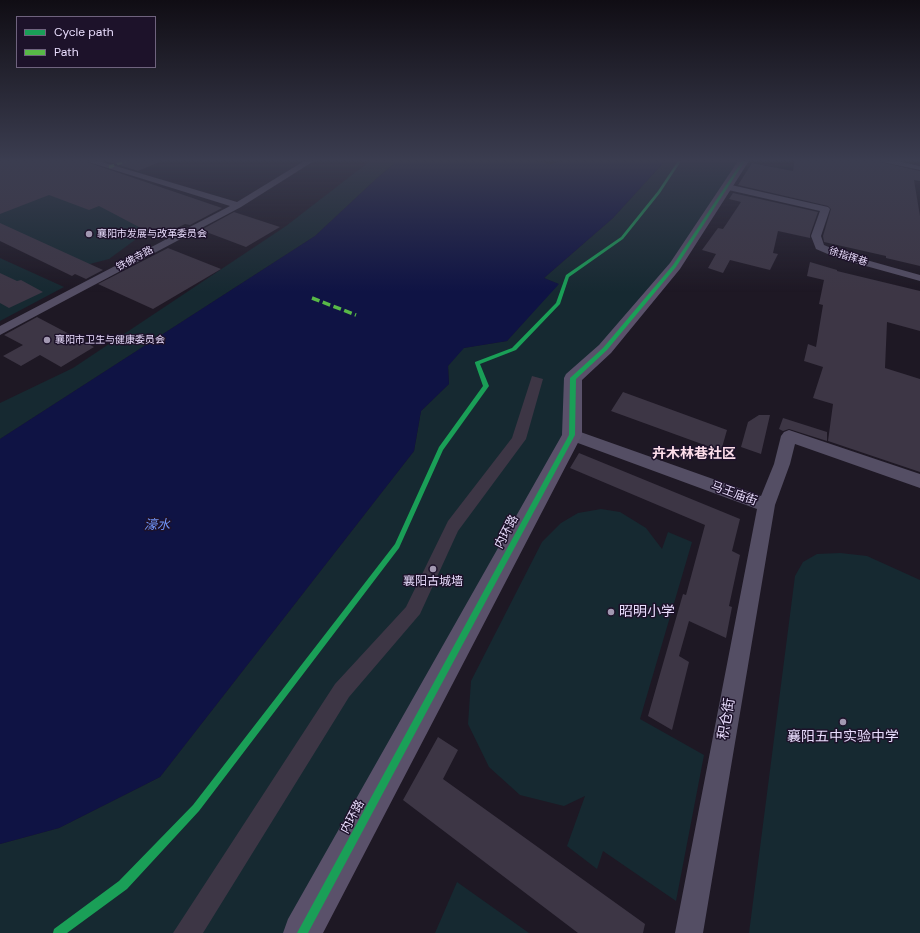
<!DOCTYPE html>
<meta charset="utf-8">
<style>
body{margin:0}
#map{position:relative;width:920px;height:933px;overflow:hidden;background:#1e1824;font-family:"DM Sans",sans-serif}
canvas{display:block}
.legend{position:absolute;left:16px;top:16px;width:140px;height:52px;box-sizing:border-box;background:#1d122a;border:1px solid #6f637e;margin:0;padding:5px 7px;list-style:none;font-size:12px;color:#e9ddfd}
.legend li{display:flex;align-items:center;gap:8px;height:20px}
.legend b{width:20px;border:1px solid #6f637e}
</style>
<div id="map">
<canvas width="920" height="933"></canvas>
<ul class="legend">
<li><b style="height:5px;background:#1a9f57"></b>Cycle path</li>
<li><b style="height:5px;background:#58b947"></b>Path</li>
</ul>
</div>
<script>
const ctx = document.querySelector('canvas').getContext('2d');
ctx.lineJoin = 'round';
function fillPath(path, color) {
  ctx.fillStyle = color;
  ctx.fill(path, 'evenodd');
}
function shape(rows) {
  const path = new Path2D();
  for (const r of rows) {
    path.moveTo(r[0], r[1]);
    for (let i = 2; i < r.length; i += 2) path.lineTo(r[i], r[i + 1]);
  }
  return path;
}
function trace(path, color, width, dash) {
  ctx.strokeStyle = color;
  ctx.lineWidth = width;
  ctx.lineCap = dash ? 'butt' : 'round';
  ctx.setLineDash(dash || []);
  ctx.stroke(path);
}
function write(font, color, halo, rows, align = 'center') {
  ctx.font = font + ' "DM Sans","Noto Sans SC",sans-serif';
  ctx.lineWidth = 3;
  ctx.setLineDash([]);
  ctx.textBaseline = 'middle';
  ctx.strokeStyle = halo;
  ctx.fillStyle = color;
  for (const [text, x, y, turn = 0] of rows) {
    ctx.save();
    ctx.translate(x, y);
    ctx.rotate((+turn || 0) * Math.PI / 180);
    ctx.textAlign = isNaN(turn) ? turn : align;
    if (halo) ctx.strokeText(text, 0, 0);
    ctx.fillText(text, 0, 0);
    ctx.restore();
  }
}
fillPath(shape([
 [370,161,397,161,375,180,315,236,0,439,0,403,73,368,286,226],
 [665,161,744,161,675,266,573,378,572,435,302,933,0,933,0,844,59,828,160,777,414,451,421,411,449,384,448,366,463,348,507,341,558,284,544,278,613,218],
 [56,189,182,220,139,237,109,259,78,267,0,230,0,210],
 [0,258,64,287,0,321],
 [601,509,620,512,646,528,662,549,668,532,692,542,640,719,704,755,676,901,603,851,597,869,567,846,585,796,564,806,520,795,489,767,468,724,471,681,542,542,561,523,578,513],
 [840,553,867,556,920,580,920,933,749,933,795,576,803,562,817,554],
 [457,882,529,933,435,933]
]), '#162931');
fillPath(shape([
 [397,161,534,161,551,164,563,161,665,161,613,218,544,278,559,284,507,341,464,348,448,366,449,384,421,411,414,451,160,777,59,828,0,844,0,439,315,236,375,180]
]), '#0f1344');
fillPath(shape([
 [0,161,84,161,222,208,190,225,185,224,158,237,99,206,89,210,49,195,0,214],
 [106,161,159,161,160,162,138,171],
 [794,161,876,161,920,171,920,181,914,180,920,216,920,266,886,258,886,256,824,242,823,236,831,209,828,206,738,185,752,163,793,171],
 [733,193,818,212,810,235,810,238,778,231,773,253,778,254,770,270,730,260,723,273,708,268,716,254,702,250,718,228,723,229,741,202,729,199],
 [234,212,280,227,246,247,201,230],
 [0,223,103,270,86,279,75,274,72,276,0,241],
 [168,248,221,269,153,309,98,284],
 [810,262,837,270,837,271,920,291,920,331,887,322,885,368,920,379,920,472,828,441,833,404,813,398,823,367,804,361,808,344,816,347,823,305,819,304,824,280,807,276],
 [0,273,17,281,21,280,43,292,9,308,0,303],
 [37,317,94,347,61,367,40,355,21,366,3,356,23,345,4,335],
 [532,376,543,379,526,439,458,531,420,614,349,697,203,933,173,933,335,684,406,607,448,521,512,438],
 [623,392,727,430,721,451,611,411],
 [759,415,770,415,761,454,741,447,748,422],
 [783,418,827,432,827,441,789,429,783,431,779,429],
 [579,453,740,519,732,551,740,555,729,606,732,607,726,638,689,621,679,656,689,662,672,730,648,716,683,594,686,595,705,525,570,468],
 [438,737,458,750,443,779,645,924,643,933,578,933,403,800]
]), '#3d3645');
fillPath(shape([
 [85,161,99,161,237,202,304,161,314,161,241,207,0,335,0,326,230,206,85,161],
 [877,161,897,161,920,166,920,170,877,161],
 [727,184,828,207,830,209,821,236,824,245,845,254,920,275,920,281,837,258,816,249,811,236,820,211,724,189,723,187,727,184],
 [572,429,761,496,774,464,781,436,784,432,789,430,920,474,920,488,795,444,790,464,775,505,703,933,675,933,757,509,567,439,564,435,567,431,572,429]
]), '#544e64');
fillPath(shape([
 [738,161,749,161,680,269,611,353,582,380,582,435,323,933,283,933,288,919,562,435,564,378,566,374,599,345,670,263,738,161]
]), '#5a516a');
trace(shape([
 [109,167,126,161]
]), '#58b947', 3, [5.5, 3]);
trace(shape([
 [312,298,356,315]
]), '#58b947', 3.5, [8, 3.5]);
fillPath(shape([
 [678,161,681,161,660,193,623,239,569,277,560,304,516,350,480,364,489,386,443,450,399,548,199,811,127,889,67,933,53,933,54,929,119,881,193,805,395,544,439,447,483,386,475,363,475,362,512,348,556,303,566,275,621,237,658,191,678,161],
 [742,161,745,161,676,267,607,350,576,379,575,435,308,933,297,933,569,435,570,378,603,348,673,265,742,161]
]), '#1a9f57');
const sky = ctx.createLinearGradient(0, 0, 0, 292);
sky.addColorStop(0, '#100d14');
sky.addColorStop(0.55, '#3b3d50');
sky.addColorStop(1, '#3b3d5000');
ctx.fillStyle = sky;
ctx.fillRect(0, 0, 920, 292);
for (const [x, y, r, color] of [
 [89,234,4,"#a298b1"],
 [47,340,4,"#a298b1"],
 [433,569,4,"#a298b1"],
 [611,612,4,"#a298b1"],
 [843,722,4,"#a298b1"]
]) {
  const dot = new Path2D();
  dot.arc(x, y, r, 0, 2 * Math.PI);
  ctx.fillStyle = color;
  ctx.fill(dot);
  trace(dot, '#1d122a', 1.5);
}
write('10px', '#e9ddfd', '#1d122a', [
 ["襄阳市发展与改革委员会",97,234],
 ["襄阳市卫生与健康委员会",55,340]
], 'left');
write('10px', '#e9ddfd', '#1d122a', [
 ["徐指挥巷",848,257,18],
 ["铁佛寺路",135,259,-28]
]);
write('12px', '#e9ddfd', '#1d122a', [
 ["马王庙街",734,494,20],
 ["内环路",507,532,-62],
 ["内环路",353,817,-62]
]);
write('12px', '#e9ddfd', '#1d122a', [
 ["襄阳古城墙",433,582]
]);
write('italic 13px', '#7094f8', '#1d122a', [
 ["濠水",157,526]
]);
write('bold 14px', '#fddeea', '#1d122a', [
 ["卉木林巷社区",694,454]
]);
write('14px', '#e9ddfd', '#1d122a', [
 ["昭明小学",619,612],
 ["襄阳五中实验中学",843,737,"center"]
], 'left');
write('14px', '#e9ddfd', '#1d122a', [
 ["积仓街",727,719,-80]
]);
</script>
